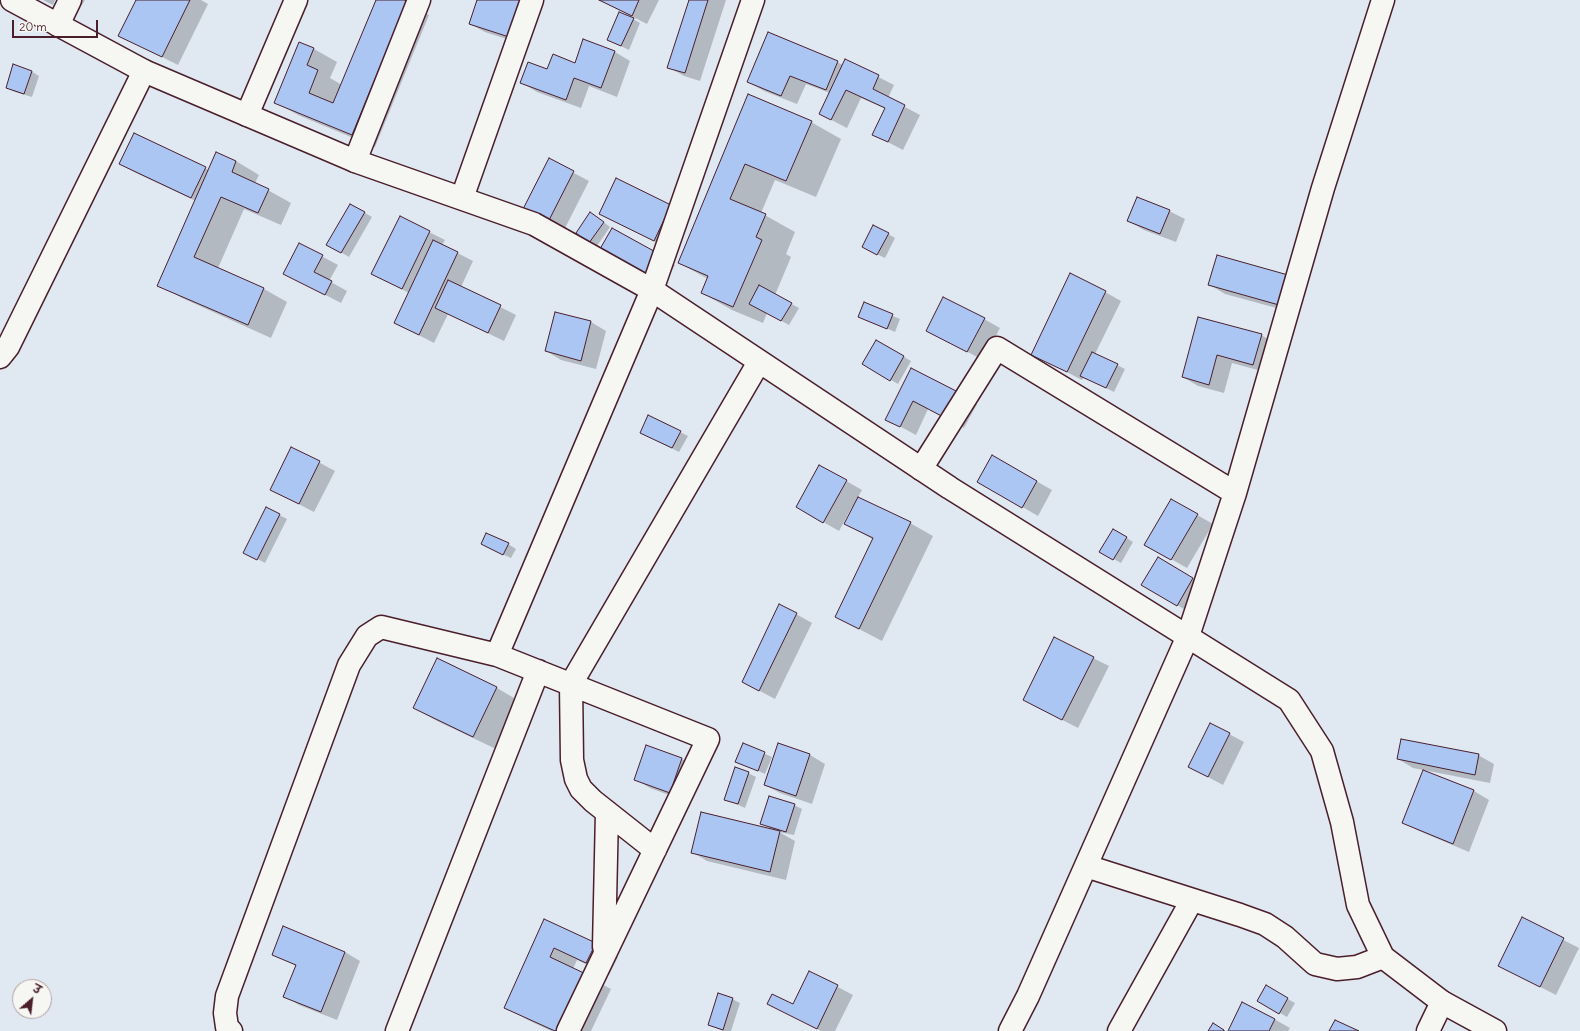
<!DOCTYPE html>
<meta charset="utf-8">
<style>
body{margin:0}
#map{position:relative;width:1580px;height:1031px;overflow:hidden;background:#e0e8f2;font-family:Delius,"Playpen Sans Deva",sans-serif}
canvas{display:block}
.north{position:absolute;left:12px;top:979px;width:40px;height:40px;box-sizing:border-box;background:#f6f6f2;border:1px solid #b1a0a2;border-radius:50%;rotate:28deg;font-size:11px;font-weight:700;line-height:16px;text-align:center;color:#4a1f2b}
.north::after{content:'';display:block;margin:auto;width:14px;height:18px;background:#4a1f2b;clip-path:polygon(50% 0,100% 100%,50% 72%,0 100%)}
.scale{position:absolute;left:12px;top:20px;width:86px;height:18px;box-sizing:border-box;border:2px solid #4a1f2b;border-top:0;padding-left:5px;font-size:12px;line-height:14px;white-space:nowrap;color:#4a1f2b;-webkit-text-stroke:3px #f6f6f2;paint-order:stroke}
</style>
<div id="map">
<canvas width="1580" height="1031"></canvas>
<div class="north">उ</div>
<div class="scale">20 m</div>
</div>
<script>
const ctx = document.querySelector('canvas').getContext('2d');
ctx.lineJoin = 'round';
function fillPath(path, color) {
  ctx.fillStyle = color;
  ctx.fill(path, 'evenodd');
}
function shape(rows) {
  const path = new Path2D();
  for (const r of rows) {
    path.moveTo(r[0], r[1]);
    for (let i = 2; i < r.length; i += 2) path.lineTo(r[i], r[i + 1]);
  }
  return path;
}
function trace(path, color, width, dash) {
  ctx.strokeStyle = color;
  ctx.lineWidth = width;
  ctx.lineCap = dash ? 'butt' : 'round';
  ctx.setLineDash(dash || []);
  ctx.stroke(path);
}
fillPath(shape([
 [43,0,55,0,53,5],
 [71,0,85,0,82,5],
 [137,0,201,0,208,4,178,65,120,36],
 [377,0,401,0,429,15,375,147,298,115,275,102,299,43,314,49,337,62,330,78,342,85],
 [478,0,525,45,485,32,470,24],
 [599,0,659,0,647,24],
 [690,0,726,0,700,81,684,76,668,67],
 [633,19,640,23,629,50,608,40],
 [615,52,630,61,617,97,589,86,581,108,537,92,522,83,547,71,576,64],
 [845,60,894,85,888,98,920,115,903,150,874,135,886,109,861,98,847,128,820,114,830,93,806,84,797,104,764,91,748,82,837,62,843,65],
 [31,71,39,76,32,97,15,92,7,88],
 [749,96,811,122,841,139,816,197,775,180,761,213,795,232,786,254,791,257,775,295,799,308,789,325,767,313,763,323,732,310,702,293,708,279,679,263],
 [134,134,209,170,236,161,259,175,255,183,291,203,281,225,244,209,218,268,264,289,287,302,271,338,182,298,159,285,196,201,136,173,120,164],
 [549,160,589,181,561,236,537,223],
 [351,205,372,217,349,257,327,244],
 [670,206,669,249,616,222],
 [1169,211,1185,219,1176,242,1144,230,1128,221],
 [598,218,610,227,597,246,589,242],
 [874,226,895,238,885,258,870,251],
 [613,229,675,265,664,284],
 [429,232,445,240,442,245,473,261,461,287,516,315,504,341,448,314,434,343,395,323,409,293,373,274],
 [299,244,338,265,329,281,347,291,341,303,300,282],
 [1218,256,1295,313,1225,294,1210,285],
 [1105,292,1121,301,1095,354,1125,369,1114,392,1084,377,1082,380,1032,354],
 [864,304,900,319,895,332,859,316],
 [556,313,591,322,606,331,596,369,561,360,546,351],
 [1199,318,1261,335,1277,344,1269,373,1232,363,1224,393,1198,386,1183,377],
 [984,319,1000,328,983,360,927,331],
 [877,341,911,361,898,384,864,364],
 [911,370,977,404,964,428,928,409,916,435,886,419],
 [680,432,688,436,679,452,641,433],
 [292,448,335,471,314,512,271,490],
 [992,456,1052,490,1038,516,978,481],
 [820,466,862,490,858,497,910,523,933,536,882,641,836,617,874,540,846,524,854,507,852,507,839,531,797,507],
 [1171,500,1213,524,1187,568,1146,545],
 [266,508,287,519,265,563,252,556],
 [1114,530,1133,542,1121,563,1101,552],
 [508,544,516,549,511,558,489,548],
 [1158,558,1208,587,1192,614,1143,584],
 [796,614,812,623,775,699,743,682],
 [1093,658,1109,666,1078,728,1039,708],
 [497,688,519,701,496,749,437,721,414,708],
 [1229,734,1244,742,1223,785,1189,767],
 [743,744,772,757,765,774,736,761],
 [778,745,810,755,825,764,812,804,780,793,765,785],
 [1478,755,1494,764,1490,783,1413,768,1398,759],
 [682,759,697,767,685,801,650,788,635,779],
 [1424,772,1474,791,1489,800,1469,852,1419,831,1403,822],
 [748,773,756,777,745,808,725,799],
 [794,805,802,809,794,835,779,832,795,841,786,880,707,861,692,852,773,830,761,823],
 [1522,919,1579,948,1556,995,1499,966],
 [544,920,595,944,618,957,609,975,577,960,573,969,611,989,591,1031,551,1031,528,1020,505,1007],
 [283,928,345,952,360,961,337,1020,299,1005,284,996,296,966,273,954],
 [809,972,853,995,835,1031,821,1031,768,1004,793,1006],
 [1266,987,1295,1003,1287,1017,1258,1000],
 [732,999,740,1003,731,1031,723,1031,710,1025],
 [1274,1019,1290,1028,1288,1031,1229,1031]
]), '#0003');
const building = shape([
 [136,0,190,0,162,57,118,36,136,0],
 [376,0,404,0,407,1,352,135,274,103,299,42,314,48,307,65,318,70,309,93,333,103,376,0],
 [477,0,522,0,509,37,469,24,477,0],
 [599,0,639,0,632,16,599,0],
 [689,0,708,0,685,73,667,68,689,0],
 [619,12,634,18,621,46,607,40,619,12],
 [768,32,838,61,826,90,790,76,781,96,747,82,768,32],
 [583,39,615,51,601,88,574,78,566,100,520,83,528,62,547,69,553,54,575,63,583,39],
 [845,59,879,75,873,89,905,105,888,142,872,135,885,108,846,90,831,120,819,114,845,59],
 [13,64,32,71,24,94,6,88,13,64],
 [748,94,812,121,786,181,745,164,730,199,766,214,756,237,762,240,733,307,701,293,708,276,678,263,748,94],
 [134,133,206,167,191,198,119,164,134,133],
 [216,152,236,161,232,172,269,189,258,213,221,197,194,257,264,288,248,325,157,286,216,152],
 [549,158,574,171,545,228,520,215,549,158],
 [616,178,671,205,654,241,599,214,616,178],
 [1137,197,1170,210,1160,234,1127,221,1137,197],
 [350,204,365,212,341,253,326,245,350,204],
 [590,212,604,222,589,243,576,233,590,212],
 [400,216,430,231,402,289,371,274,400,216],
 [873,225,889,233,877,255,862,247,873,225],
 [612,228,661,255,648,276,600,249,612,228],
 [433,240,458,252,419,335,394,323,433,240],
 [299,243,323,255,314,272,332,281,325,295,283,274,299,243],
 [1217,255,1288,275,1279,305,1208,285,1217,255],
 [1070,273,1106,291,1067,372,1031,355,1070,273],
 [448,280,501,305,488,333,435,308,448,280],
 [759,285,792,303,781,321,749,304,759,285],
 [943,297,985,318,967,352,926,331,943,297],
 [864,302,893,314,887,329,858,317,864,302],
 [555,312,591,321,581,361,545,351,555,312],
 [1198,317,1262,334,1253,365,1217,355,1209,385,1182,377,1198,317],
 [876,340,904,356,890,381,862,364,876,340],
 [1092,352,1118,364,1106,388,1080,376,1092,352],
 [911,368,962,394,949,420,913,401,900,427,885,420,911,368],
 [648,415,681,431,672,448,640,433,648,415],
 [291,447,320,461,299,504,270,490,291,447],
 [992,455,1037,481,1022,508,977,482,992,455],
 [819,465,847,480,823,523,796,507,819,465],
 [858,497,911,522,859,629,835,617,873,538,844,524,858,497],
 [1171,499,1198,514,1171,560,1144,545,1171,499],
 [266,507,280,514,257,560,243,553,266,507],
 [1113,529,1127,537,1113,560,1099,552,1113,529],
 [486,533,509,543,503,555,481,544,486,533],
 [1158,557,1193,578,1177,606,1141,585,1158,557],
 [779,604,797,613,759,691,742,682,779,604],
 [1054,637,1094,657,1062,720,1023,700,1054,637],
 [437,658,497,687,473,737,413,708,437,658],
 [1210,723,1230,733,1208,777,1188,767,1210,723],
 [1401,739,1479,754,1475,775,1397,759,1401,739],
 [743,743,765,752,758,771,735,762,743,743],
 [778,743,810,754,796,796,764,785,778,743],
 [646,745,682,758,670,793,634,780,646,745],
 [735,767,749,772,738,804,724,800,735,767],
 [1423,770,1474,790,1453,844,1402,823,1423,770],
 [769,796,795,804,786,832,760,824,769,796],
 [701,812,780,831,770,872,691,853,701,812],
 [1522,917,1564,938,1540,987,1498,966,1522,917],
 [544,919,596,943,586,963,554,948,550,957,588,975,563,1031,555,1031,504,1008,544,919],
 [283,926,345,952,321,1012,283,997,296,965,272,955,283,926],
 [809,971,838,985,817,1029,767,1004,772,994,793,1004,809,971],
 [1266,985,1288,998,1279,1014,1257,1001,1266,985],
 [718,993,733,998,723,1030,708,1025,718,993],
 [1242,1002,1275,1019,1269,1031,1228,1031,1242,1002],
 [1335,1020,1359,1031,1329,1031,1335,1020],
 [1213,1023,1224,1030,1224,1031,1208,1031,1213,1023]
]);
fillPath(building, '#abc6f3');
trace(building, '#4a1f2b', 1);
const street = shape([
 [58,25,70,0],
 [247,115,296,0],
 [355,161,419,0],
 [462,198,532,0],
 [0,357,8,347,144,71],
 [921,469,997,348,1235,493],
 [655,850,593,801,581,789,576,779,572,760,571,684,759,362],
 [1086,866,1240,915,1265,924,1285,937,1315,964,1337,969,1357,967,1383,957],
 [604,947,607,812],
 [231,1031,227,1027,225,1013,227,996,349,665,367,636,381,627,497,655],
 [397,1031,538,671],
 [568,1031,708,739,497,655,652,290,753,0],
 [1010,1031,1028,996,1188,636,1235,493,1323,188,1383,0],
 [1119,1031,1192,900],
 [1428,1031,1442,1002]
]);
const secondary = shape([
 [12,0,144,71,355,161,534,224,652,290,950,488,1289,700,1322,751,1342,822,1358,905,1383,957,1442,1002,1495,1031]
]);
trace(street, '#4a1f2b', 25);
trace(secondary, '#4a1f2b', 25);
trace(street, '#f6f6f2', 22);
trace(secondary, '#f6f6f2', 22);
</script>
